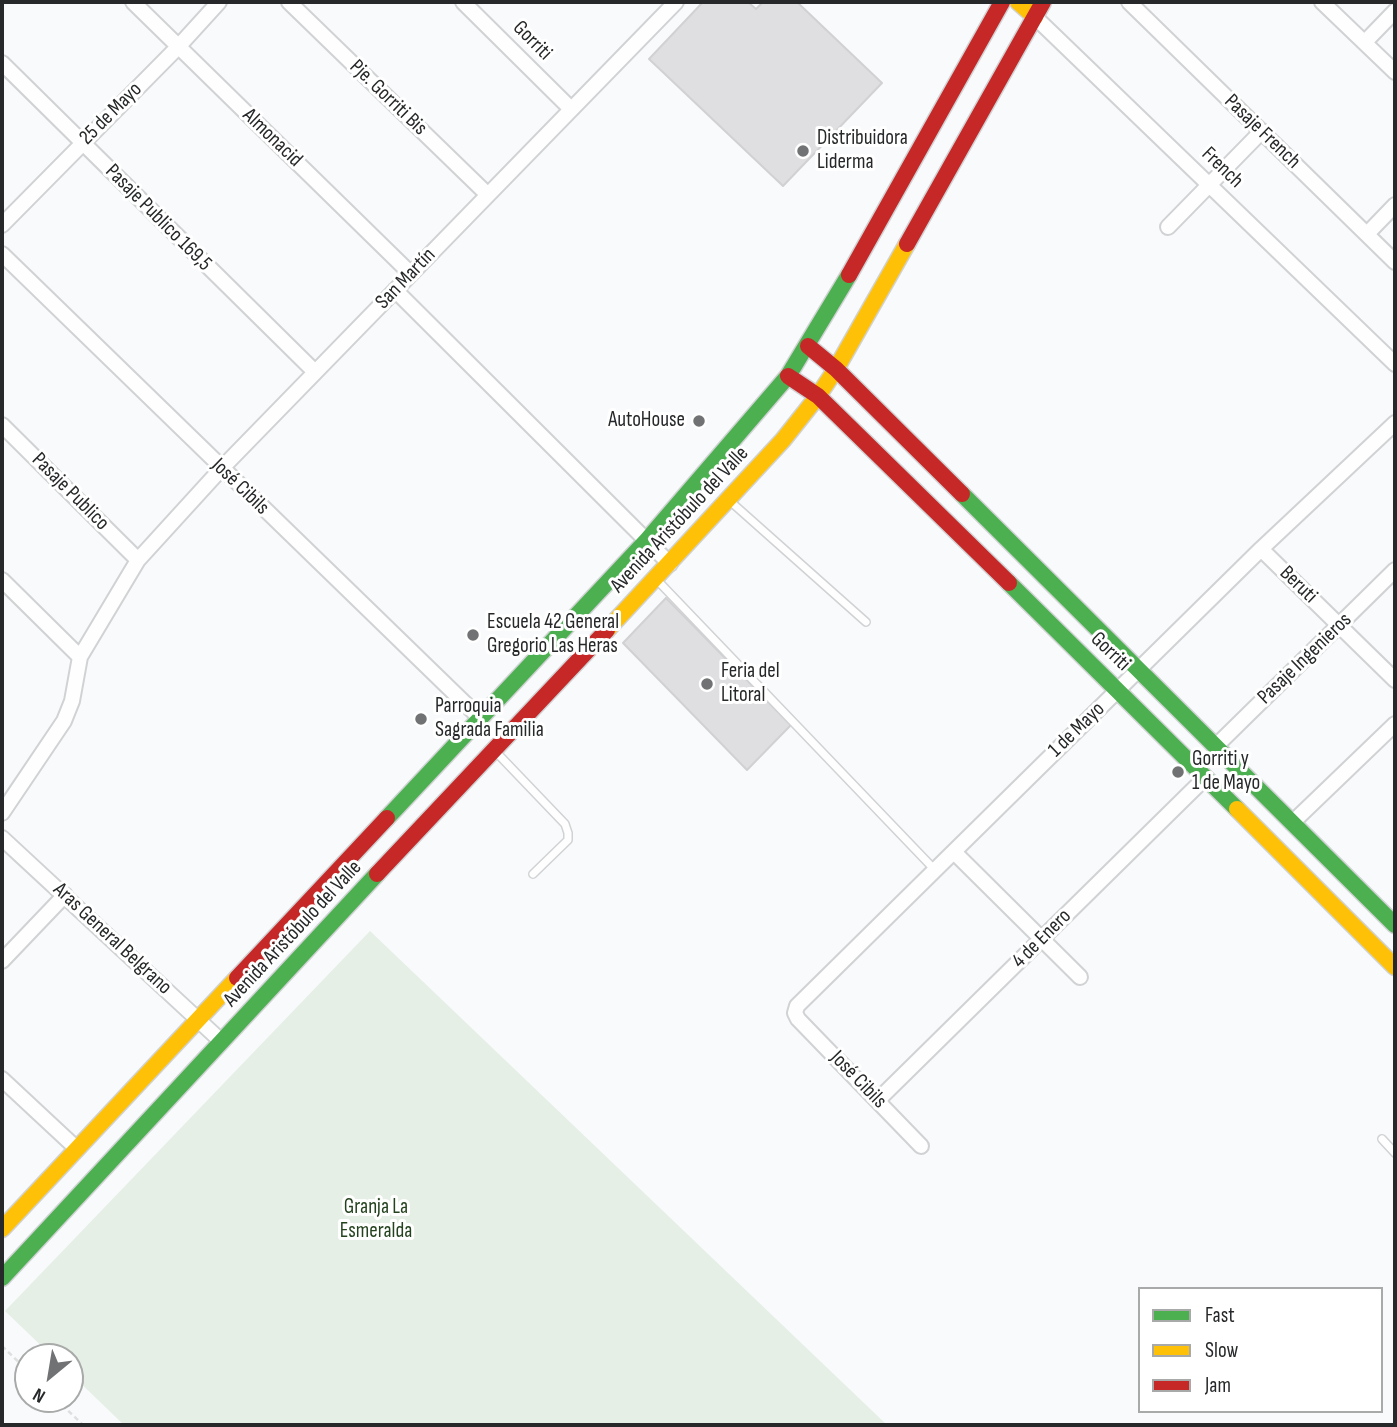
<!DOCTYPE html>
<meta charset="utf-8">
<style>
body{margin:0}
#map{position:relative;width:1397px;height:1427px;overflow:hidden;background:#f8fafc;font-family:"Sofia Sans Condensed",sans-serif}
canvas{display:block}
.frame{position:absolute;inset:0;border:4px solid #262829;pointer-events:none}
.legend{position:absolute;left:1138px;top:1287px;width:245px;height:126px;box-sizing:border-box;background:#fff;border:2px solid #a8a9a9;margin:0;padding:9px 12px;list-style:none;font-size:21px;color:#262829}
.legend li{display:flex;align-items:center;gap:14px;height:35px}
.legend b{width:35px;border:2px solid #a8a9a9}
.north{position:absolute;left:14px;top:1343px;width:70px;height:70px;box-sizing:border-box;background:#fff;border:2px solid #a8a9a9;border-radius:50%;rotate:210deg;font-size:19px;font-weight:700;line-height:28px;text-align:center;color:#262829}
.north::after{content:'';display:block;margin:auto;width:24px;height:32px;background:#707273;clip-path:polygon(50% 0,100% 100%,50% 72%,0 100%)}
</style>
<div id="map">
<canvas width="1397" height="1427"></canvas>
<div class="frame"></div>
<ul class="legend">
<li><b style="height:9px;background:#4caf50"></b>Fast</li>
<li><b style="height:9px;background:#ffc107"></b>Slow</li>
<li><b style="height:9px;background:#c62828"></b>Jam</li>
</ul>
<div class="north">N</div>
</div>
<script>
const ctx = document.querySelector('canvas').getContext('2d');
ctx.lineJoin = 'round';
function fillPath(path, color) {
  ctx.fillStyle = color;
  ctx.fill(path, 'evenodd');
}
function shape(rows) {
  const path = new Path2D();
  for (const r of rows) {
    path.moveTo(r[0], r[1]);
    for (let i = 2; i < r.length; i += 2) path.lineTo(r[i], r[i + 1]);
  }
  return path;
}
function trace(path, color, width, dash) {
  ctx.strokeStyle = color;
  ctx.lineWidth = width;
  ctx.lineCap = dash ? 'butt' : 'round';
  ctx.setLineDash(dash || []);
  ctx.stroke(path);
}
function write(font, color, halo, rows, align = 'center') {
  ctx.font = font + ' "Sofia Sans Condensed",sans-serif';
  ctx.lineWidth = 6;
  ctx.setLineDash([]);
  ctx.textBaseline = 'middle';
  ctx.strokeStyle = halo;
  ctx.fillStyle = color;
  for (const [text, x, y, turn = 0] of rows) {
    ctx.save();
    ctx.translate(x, y);
    ctx.rotate((+turn || 0) * Math.PI / 180);
    ctx.textAlign = isNaN(turn) ? turn : align;
    if (halo) ctx.strokeText(text, 0, 0);
    ctx.fillText(text, 0, 0);
    ctx.restore();
  }
}
fillPath(shape([
 [370,931,887,1425,124,1425,70,1373,70,1357,53,1357,5,1311]
]), '#e5efe5');
const building = shape([
 [703,2,748,2,756,9,763,2,797,2,882,83,783,186,649,59,703,2],
 [666,598,791,725,747,770,623,643,666,598]
]);
fillPath(building, '#dfdfe1');
trace(building, '#d1d1d3', 2);
const lane = shape([
 [731,502,866,622],
 [657,580,935,870],
 [496,752,565,824,568,833,568,840,533,874],
 [1382,1139,1395,1153]
]);
const street = shape([
 [133,2,411,274],
 [289,2,488,195],
 [463,2,571,109],
 [1129,2,1395,262],
 [1322,2,1395,72],
 [1035,17,1395,364],
 [1365,42,1395,11],
 [2,63,315,372],
 [2,225,178,47,219,2],
 [1168,227,1262,131],
 [1367,234,1395,205],
 [2,254,480,718],
 [395,290,670,564],
 [2,425,138,560],
 [1261,549,1395,680],
 [2,580,80,657],
 [1215,747,1395,570],
 [2,813,64,721,72,701,80,657,138,560,221,469,676,2],
 [1292,823,1395,724],
 [2,838,221,1041],
 [954,852,1080,977],
 [2,961,65,895],
 [2,1079,76,1148],
 [878,1100,1205,778],
 [921,1146,798,1019,795,1013,797,1006,1261,549,1395,423]
]);
const fast = shape([
 [962,494,1395,925],
 [1009,583,1237,809],
 [387,818,647,540,788,376,849,275],
 [2,1278,377,874]
]);
const slow = shape([
 [1018,2,1035,17],
 [607,630,783,440,818,396,836,369,907,244],
 [1237,809,1395,967],
 [2,1229,237,978]
]);
const jam = shape([
 [907,244,1043,2],
 [849,275,1002,2],
 [808,346,836,369,962,494],
 [788,376,818,396,1009,583],
 [377,874,607,630],
 [237,978,387,818]
]);
trace(lane, '#d0d2d3', 10);
trace(street, '#d0d2d3', 18);
trace(fast, '#d0d2d3', 19);
trace(slow, '#d0d2d3', 19);
trace(jam, '#d0d2d3', 19);
trace(shape([
 [2,1346,28,1371],
 [56,1399,83,1425]
]), '#dedfdf', 2.5, [5, 3.5]);
trace(lane, '#fefeff', 7);
trace(street, '#fefeff', 14);
trace(fast, '#4caf50', 16);
trace(slow, '#ffc107', 16);
trace(jam, '#c62828', 16);
for (const [x, y, r, color] of [
 [803,151,7,"#707273"],
 [699,421,7,"#707273"],
 [473,635,7,"#707273"],
 [707,684,7,"#707273"],
 [421,719,7,"#707273"],
 [1178,772,7,"#707273"]
]) {
  const dot = new Path2D();
  dot.arc(x, y, r, 0, 2 * Math.PI);
  ctx.fillStyle = color;
  ctx.fill(dot);
  trace(dot, '#fff', 2.5);
}
write('21px', '#262829', '#fff', [
 ["Gorriti",532,41,45],
 ["Pje. Gorriti Bis",388,98,44],
 ["25 de Mayo",111,114,-45],
 ["Pasaje French",1262,132,44],
 ["Almonacid",272,138,44],
 ["French",1222,168,44],
 ["Pasaje Publico 169,5",158,218,45],
 ["San Martín",406,279,-46],
 ["José Cibils",240,487,44],
 ["Pasaje Publico",70,492,45],
 ["Avenida Aristóbulo del Valle",680,520,-47],
 ["Beruti",1298,585,44],
 ["Gorriti",1110,652,44],
 ["Pasaje Ingenieros",1305,659,-44],
 ["1 de Mayo",1077,730,-44],
 ["Avenida Aristóbulo del Valle",293,934,-47],
 ["Aras General Belgrano",112,939,43],
 ["4 de Enero",1042,939,-45],
 ["José Cibils",858,1080,46]
]);
write('21px', '#262829', '#fff', [
 ["Distribuidora",817,139],
 ["Liderma",817,163],
 ["AutoHouse",685,421,"right"],
 ["Escuela 42 General",487,623],
 ["Gregorio Las Heras",487,647],
 ["Feria del",721,672],
 ["Litoral",721,696],
 ["Parroquia",435,707],
 ["Sagrada Familia",435,731],
 ["Gorriti y",1192,760],
 ["1 de Mayo",1192,784]
], 'left');
write('21px', '#24421e', '#fff', [
 ["Granja La",376,1208],
 ["Esmeralda",376,1232]
]);
</script>
